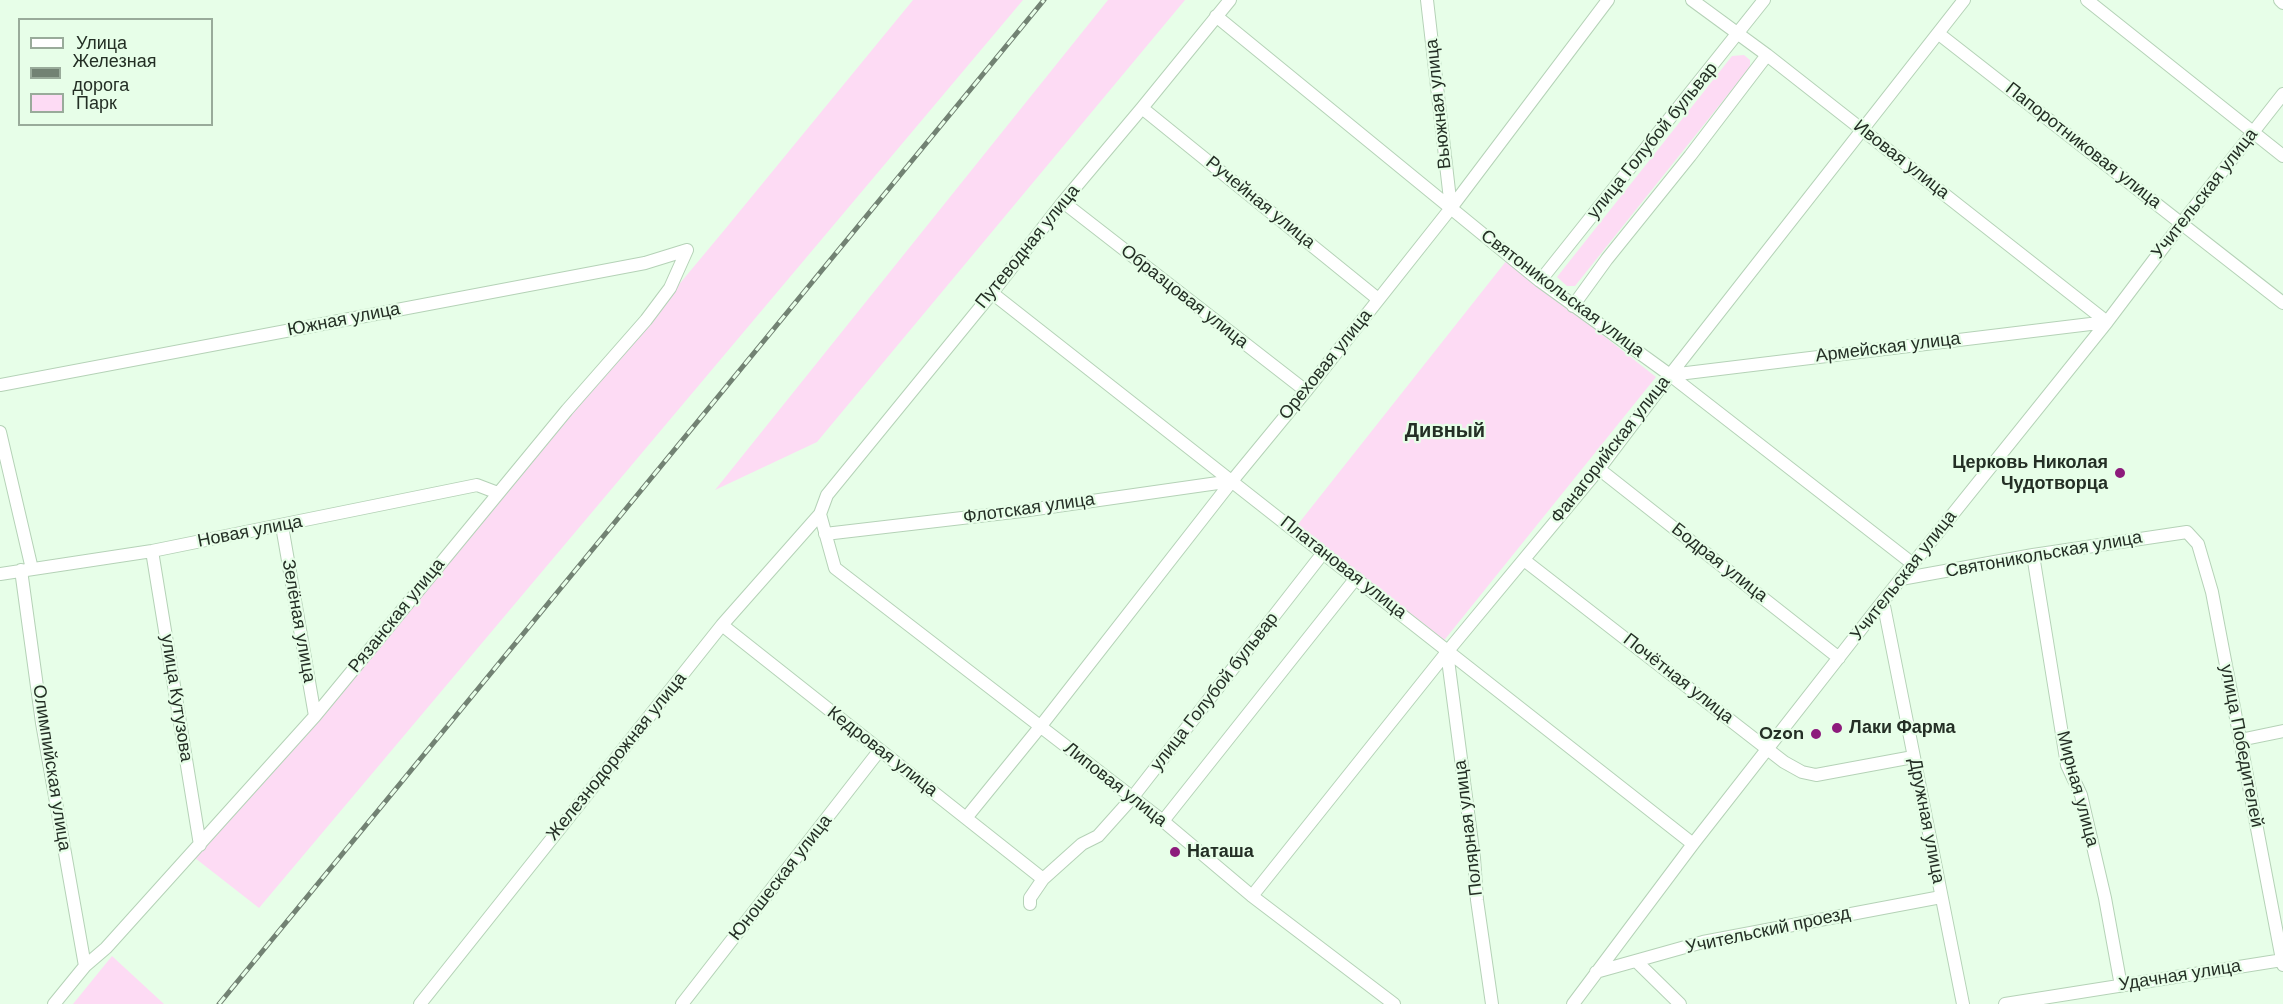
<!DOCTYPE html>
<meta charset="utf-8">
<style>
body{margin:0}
#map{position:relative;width:2283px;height:1004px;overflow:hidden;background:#e7fee8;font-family:"DM Sans",sans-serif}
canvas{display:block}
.legend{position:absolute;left:18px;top:18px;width:195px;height:108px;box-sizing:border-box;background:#e7fee8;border:2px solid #99ab9a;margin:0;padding:8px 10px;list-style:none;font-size:18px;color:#242f25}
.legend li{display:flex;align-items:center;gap:12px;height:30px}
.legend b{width:30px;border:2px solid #99ab9a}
</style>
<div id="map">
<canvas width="2283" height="1004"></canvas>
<ul class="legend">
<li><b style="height:8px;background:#fff"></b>Улица</li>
<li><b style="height:8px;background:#728273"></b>Железная дорога</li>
<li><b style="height:16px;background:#fddbf4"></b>Парк</li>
</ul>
</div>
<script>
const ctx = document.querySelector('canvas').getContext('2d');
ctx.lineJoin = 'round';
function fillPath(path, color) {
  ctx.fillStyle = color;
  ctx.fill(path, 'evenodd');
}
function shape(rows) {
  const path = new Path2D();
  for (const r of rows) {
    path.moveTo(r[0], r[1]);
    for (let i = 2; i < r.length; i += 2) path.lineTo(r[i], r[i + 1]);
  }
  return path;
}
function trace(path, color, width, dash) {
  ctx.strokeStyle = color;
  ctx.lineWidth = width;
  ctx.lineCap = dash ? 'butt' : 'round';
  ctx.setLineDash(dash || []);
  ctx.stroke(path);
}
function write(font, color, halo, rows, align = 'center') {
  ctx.font = font + ' "DM Sans",sans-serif';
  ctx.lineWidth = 4.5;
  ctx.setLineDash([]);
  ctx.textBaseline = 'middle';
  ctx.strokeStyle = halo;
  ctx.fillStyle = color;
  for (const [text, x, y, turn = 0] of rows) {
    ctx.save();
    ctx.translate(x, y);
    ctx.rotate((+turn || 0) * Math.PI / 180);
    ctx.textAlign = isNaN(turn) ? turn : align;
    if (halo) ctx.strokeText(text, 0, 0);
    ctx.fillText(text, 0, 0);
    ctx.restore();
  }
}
fillPath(shape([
 [913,0,1023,0,259,908,195,858,338,694,726,228],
 [1108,0,1185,0,817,442,715,490],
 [1744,55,1750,60,1750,67,1575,286,1567,286,1557,277,1732,56],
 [1507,260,1656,377,1442,643,1295,528],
 [112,956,164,1004,73,1004]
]), '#fddbf4');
const minor = shape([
 [1230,0,1142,108,1063,202,992,293,827,495,820,514,835,568,1163,821,1252,896,1394,1004],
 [1427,0,1451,208],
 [1692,0,1767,55,2107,322],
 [2087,0,2283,156],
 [2280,0,2283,3],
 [1216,16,1540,281,1670,375,1913,564],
 [1939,34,2283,303],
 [1142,108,1378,299],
 [1063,202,1306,391],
 [1540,281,1764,0],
 [992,293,1693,844],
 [1573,306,1607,259,1690,156,1767,55],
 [1670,375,2107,322],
 [0,385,645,263,687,250],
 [0,432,32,569],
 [1599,469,1839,658],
 [282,526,315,716],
 [825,534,1022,511,1232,481],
 [152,551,200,845],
 [2033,555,2067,765,2081,795,2105,898,2121,986],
 [1524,560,1784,762,1802,772,1816,775,1913,757],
 [21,570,42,723,85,966],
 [0,574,152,551,477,485,498,493],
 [1901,579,2033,555,2187,532,2198,544,2212,592,2283,965],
 [1883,601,1963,1004],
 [722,625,1043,879],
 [1447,652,1474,858,1477,900,1492,1004],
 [2240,740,2283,731],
 [966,818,1040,727,1232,481,1306,391,1451,208,1608,0],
 [1163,821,1356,578],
 [1252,896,1447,652,1599,469,1670,375,1964,0],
 [1030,904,1030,898,1043,879,1082,844,1098,836,1132,798,1323,553],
 [1636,961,1680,1004],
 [1596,972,1703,942,1941,897],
 [54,1004,85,966,106,948,315,716,567,410,646,320,670,288,687,250],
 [420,1004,722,625,820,514],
 [682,1004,879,751],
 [1573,1004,1693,844,1883,601,2107,322,2181,224,2283,94],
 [2005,1004,2283,960]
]);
trace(minor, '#b5d2b7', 14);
trace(minor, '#fff', 12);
const rail = shape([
 [219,1004,1044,0]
]);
trace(rail, '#728273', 5);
trace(rail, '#e7fee8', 3, [9]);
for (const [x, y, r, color] of [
 [2120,473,6,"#8d1b7c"],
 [1837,728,6,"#8d1b7c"],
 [1816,734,6,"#8d1b7c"],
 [1175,852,6,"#8d1b7c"]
]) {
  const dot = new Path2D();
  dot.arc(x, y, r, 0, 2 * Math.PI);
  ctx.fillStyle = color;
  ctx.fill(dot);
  trace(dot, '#e7fee8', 2);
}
write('18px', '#242f25', '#e7fee8', [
 ["Вьюжная улица",1439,104,-96],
 ["улица Голубой бульвар",1653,141,-51],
 ["Папоротниковая улица",2083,146,38],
 ["Ивовая улица",1901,160,38],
 ["Учительская улица",2205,194,-52],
 ["Ручейная улица",1260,203,39],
 ["Путеводная улица",1028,247,-51],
 ["Святоникольская улица",1562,294,37],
 ["Образцовая улица",1184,297,38],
 ["Южная улица",344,320,-11],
 ["Армейская улица",1888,348,-7],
 ["Ореховая улица",1326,365,-51],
 ["Фанагорийская улица",1611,450,-52],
 ["Флотская улица",1029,509,-8],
 ["Новая улица",250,532,-11],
 ["Святоникольская улица",2044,555,-10],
 ["Бодрая улица",1719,563,38],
 ["Платановая улица",1343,568,38],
 ["Учительская улица",1904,576,-52],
 ["Рязанская улица",397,616,-51],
 ["Зелёная улица",298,621,80],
 ["Почётная улица",1678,679,38],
 ["улица Голубой бульвар",1215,692,-52],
 ["улица Кутузова",176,698,81],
 ["улица Победителей",2241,746,79],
 ["Кедровая улица",882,752,38],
 ["Железнодорожная улица",617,757,-51],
 ["Олимпийская улица",51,768,81],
 ["Липовая улица",1115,785,38],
 ["Мирная улица",2077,789,75],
 ["Дружная улица",1926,821,79],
 ["Полярная улица",1469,828,-97],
 ["Юношеская улица",781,878,-52],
 ["Учительский проезд",1768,931,-12],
 ["Удачная улица",2180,976,-9]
]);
write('bold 18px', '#242f25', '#e7fee8', [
 ["Церковь Николая",2108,463],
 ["Чудотворца",2108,484],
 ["Лаки Фарма",1849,728,"left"],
 ["Ozon",1804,734],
 ["Наташа",1187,852,"left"]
], 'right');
write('bold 20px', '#242f25', '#e7fee8', [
 ["Дивный",1445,432]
]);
</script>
